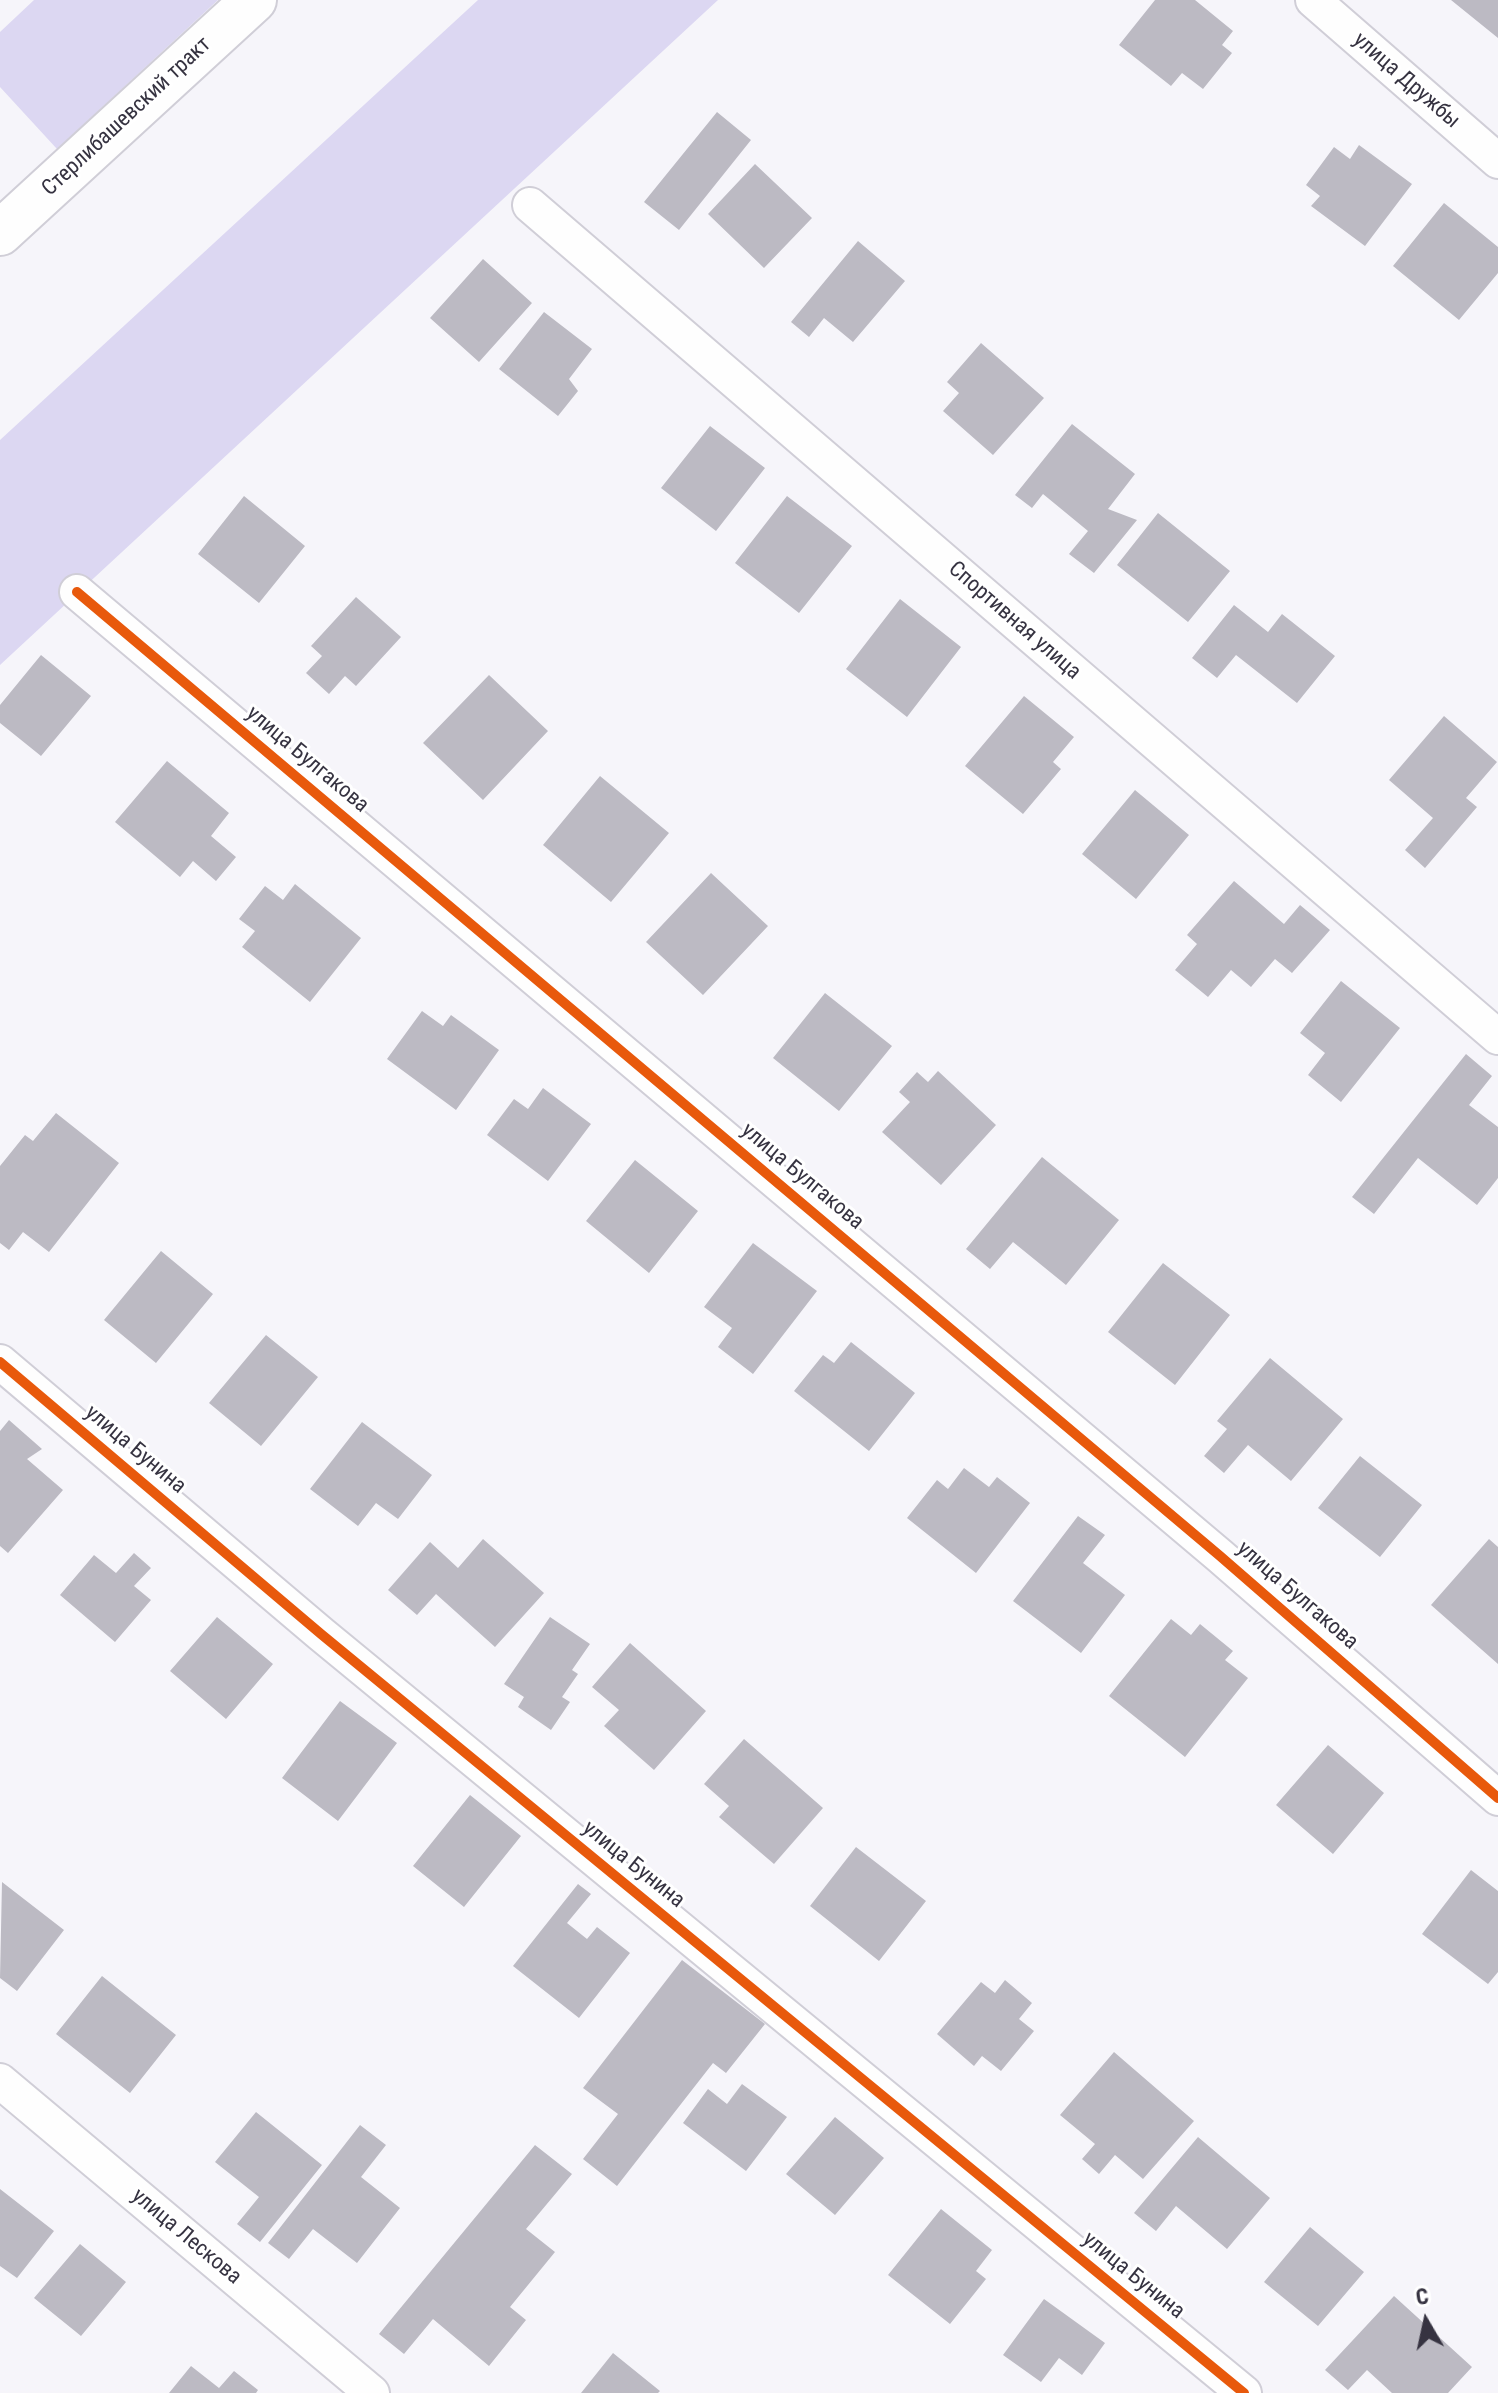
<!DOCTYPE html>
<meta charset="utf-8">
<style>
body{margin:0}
#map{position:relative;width:1498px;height:2393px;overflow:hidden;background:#f6f5fa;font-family:"Roboto Condensed",sans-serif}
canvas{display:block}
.north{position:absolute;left:1386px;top:2281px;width:80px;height:80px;-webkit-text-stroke:6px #fff;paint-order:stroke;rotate:351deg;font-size:22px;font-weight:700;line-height:32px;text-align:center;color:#363341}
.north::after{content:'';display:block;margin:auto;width:28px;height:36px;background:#363341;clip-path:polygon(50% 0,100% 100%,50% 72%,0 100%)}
</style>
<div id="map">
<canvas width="1498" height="2393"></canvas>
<div class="north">С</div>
</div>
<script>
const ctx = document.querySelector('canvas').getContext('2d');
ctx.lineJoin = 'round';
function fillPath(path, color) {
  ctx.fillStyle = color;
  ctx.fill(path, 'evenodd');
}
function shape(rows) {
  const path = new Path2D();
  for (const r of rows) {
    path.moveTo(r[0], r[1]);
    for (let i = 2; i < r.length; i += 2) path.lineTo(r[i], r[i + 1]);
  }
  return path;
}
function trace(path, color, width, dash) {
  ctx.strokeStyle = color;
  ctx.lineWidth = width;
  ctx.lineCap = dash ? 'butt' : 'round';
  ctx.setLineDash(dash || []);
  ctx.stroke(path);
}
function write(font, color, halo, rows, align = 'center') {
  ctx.font = font + ' "Roboto Condensed",sans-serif';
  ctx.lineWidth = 6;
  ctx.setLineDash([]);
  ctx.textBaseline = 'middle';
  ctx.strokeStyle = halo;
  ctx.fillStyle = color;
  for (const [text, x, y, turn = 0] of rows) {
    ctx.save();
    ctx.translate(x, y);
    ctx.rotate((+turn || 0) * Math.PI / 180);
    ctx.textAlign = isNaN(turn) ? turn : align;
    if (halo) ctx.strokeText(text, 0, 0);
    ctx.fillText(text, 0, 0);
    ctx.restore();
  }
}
fillPath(shape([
 [34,0,218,0,57,149,0,87,0,32],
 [478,0,718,0,0,665,0,440]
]), '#dcd7f2');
fillPath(shape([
 [1155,0,1195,0,1233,31,1222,45,1232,53,1203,89,1182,73,1171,86,1119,45],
 [1451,0,1498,0,1498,38],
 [717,112,751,140,679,230,644,202],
 [1359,145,1412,184,1365,246,1311,206,1320,196,1306,185,1334,147,1350,159],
 [755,164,812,218,764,268,708,214],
 [1444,203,1498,247,1498,273,1459,320,1393,266],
 [858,241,905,281,853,342,824,318,809,337,791,322],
 [483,259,532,303,479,362,430,318],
 [544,312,592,349,569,379,578,391,558,416,499,369],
 [981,343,1044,398,993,455,943,411,959,393,947,382],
 [1072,424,1135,474,1108,509,1137,520,1094,573,1069,554,1088,531,1043,494,1032,508,1015,495],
 [710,426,765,468,716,531,661,488],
 [244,496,305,546,259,603,198,554],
 [787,496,852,546,799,613,735,563],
 [1158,513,1230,571,1188,622,1117,565],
 [356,597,401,637,356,686,345,676,329,694,306,673,322,656,311,646],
 [900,599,961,647,907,717,846,669],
 [1234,605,1268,632,1282,614,1335,656,1297,703,1236,655,1217,678,1192,658],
 [41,655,91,696,41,756,0,723,0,705],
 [489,675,548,731,483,800,423,743],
 [1024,696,1074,737,1053,762,1061,769,1023,814,965,766],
 [1444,716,1497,762,1466,798,1477,807,1425,868,1405,850,1433,818,1389,780],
 [167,761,229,813,211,836,236,857,216,881,193,861,180,877,115,822],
 [600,776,669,833,611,902,543,845],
 [1135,790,1189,835,1136,899,1082,854],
 [711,873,768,926,703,995,646,942],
 [1234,881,1284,924,1300,905,1330,930,1292,973,1275,959,1251,987,1231,970,1208,997,1175,970,1197,944,1187,935],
 [295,884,361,938,310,1002,242,947,255,931,239,919,265,886,283,900],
 [1341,981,1400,1028,1341,1102,1308,1075,1325,1053,1300,1033],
 [825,993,892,1046,839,1111,773,1058],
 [422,1011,443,1026,451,1015,499,1050,456,1110,387,1059],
 [1466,1054,1492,1076,1469,1105,1498,1127,1498,1178,1477,1205,1418,1158,1374,1214,1352,1197],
 [938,1071,996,1125,941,1185,882,1132,910,1102,899,1092,917,1072,928,1082],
 [543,1088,591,1124,548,1181,487,1135,514,1099,528,1109],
 [56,1113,119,1163,49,1252,23,1232,9,1250,0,1243,0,1166,25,1135,33,1141],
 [1042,1157,1119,1220,1066,1285,1013,1242,990,1269,966,1249],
 [635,1160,698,1211,649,1273,586,1221],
 [753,1243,817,1291,753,1374,718,1347,732,1328,704,1307],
 [161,1251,213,1294,156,1363,104,1320],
 [1163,1263,1230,1315,1175,1385,1108,1332],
 [266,1335,318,1377,261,1446,209,1403],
 [851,1342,915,1393,869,1451,794,1391,823,1355,834,1363],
 [1270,1358,1343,1419,1291,1481,1248,1445,1224,1473,1204,1456,1227,1429,1217,1421],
 [9,1420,42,1449,27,1459,63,1490,8,1553,0,1546,0,1431],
 [362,1422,432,1475,398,1519,376,1503,358,1526,310,1489],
 [1360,1456,1422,1505,1380,1557,1318,1508],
 [964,1468,989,1487,997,1477,1030,1503,976,1573,907,1518,937,1480,948,1489],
 [1078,1516,1105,1535,1083,1563,1125,1595,1081,1653,1013,1601],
 [483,1539,544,1593,495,1647,436,1594,417,1615,388,1590,430,1542,458,1568],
 [1489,1539,1498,1547,1498,1664,1431,1605],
 [134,1553,151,1568,134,1586,151,1600,115,1642,60,1595,94,1555,116,1573],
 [217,1617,273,1664,226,1719,170,1671],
 [550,1617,590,1644,572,1670,578,1674,562,1697,570,1702,551,1730,518,1707,524,1697,504,1684],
 [1171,1619,1191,1635,1200,1624,1233,1651,1225,1660,1248,1678,1185,1757,1109,1696],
 [630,1643,706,1711,654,1770,604,1726,619,1710,592,1687],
 [340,1701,397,1743,338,1821,282,1778],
 [744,1739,823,1808,774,1864,719,1817,729,1806,704,1784],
 [1328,1745,1384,1793,1333,1854,1276,1805],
 [470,1795,521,1836,464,1907,413,1866],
 [856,1847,926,1901,879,1961,810,1906],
 [1471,1870,1498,1891,1498,1972,1488,1984,1422,1934],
 [2,1882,64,1930,17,1991,0,1978],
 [578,1884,591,1894,567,1923,587,1939,597,1927,630,1953,579,2018,513,1966],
 [682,1960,765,2024,726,2073,713,2063,617,2186,583,2159,618,2114,583,2088],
 [102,1976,176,2035,130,2093,56,2034],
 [1005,1980,1032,2003,1019,2019,1034,2031,1001,2071,982,2056,974,2066,937,2034,981,1982,995,1993],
 [1114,2052,1194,2121,1143,2179,1115,2155,1099,2174,1082,2159,1095,2144,1060,2115],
 [742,2084,787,2117,746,2171,683,2123,708,2089,727,2104],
 [256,2112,322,2165,260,2242,237,2224,259,2197,215,2162],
 [835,2117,884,2158,835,2215,786,2174],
 [360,2125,386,2145,361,2177,400,2208,357,2263,313,2229,289,2259,268,2243],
 [1198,2137,1270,2198,1227,2249,1176,2206,1156,2231,1134,2213],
 [535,2145,572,2174,526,2229,555,2252,510,2307,526,2320,489,2366,433,2319,404,2354,379,2334],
 [0,2189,54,2231,17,2278,0,2266],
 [941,2209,992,2250,976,2271,986,2279,950,2324,888,2275],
 [1310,2227,1364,2272,1318,2326,1264,2282],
 [80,2244,126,2282,81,2336,34,2298],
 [1394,2296,1472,2367,1448,2393,1392,2393,1367,2370,1348,2390,1325,2370],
 [1044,2299,1105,2343,1082,2375,1059,2358,1041,2382,1003,2355],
 [613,2353,660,2391,658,2393,581,2393],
 [191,2366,219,2388,234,2371,258,2390,256,2393,169,2393]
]), '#bcbac3');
const street = shape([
 [1313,0,1498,161],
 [530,205,1498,1037],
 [77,592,1220,1556,1498,1798],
 [0,1362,321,1634,1244,2393],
 [0,2081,372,2393]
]);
const primary = shape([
 [0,233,254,0]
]);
trace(street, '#d0ced7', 38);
trace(primary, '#d0ced7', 48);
trace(street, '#fefefe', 34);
trace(primary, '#fefefe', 44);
trace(shape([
 [77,592,1220,1556,1498,1798],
 [0,1362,321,1634,1244,2393]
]), '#e8590c', 10);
write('22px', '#363341', '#fff', [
 ["улица Дружбы",1406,81,41],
 ["Стерлибашевский тракт",127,117,-43],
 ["Спортивная улица",1014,621,41],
 ["улица Булгакова",307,760,40],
 ["улица Булгакова",802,1177,40],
 ["улица Бунина",135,1450,40],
 ["улица Булгакова",1297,1596,41],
 ["улица Бунина",633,1865,39],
 ["улица Лескова",186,2237,40],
 ["улица Бунина",1133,2276,39]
]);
</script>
